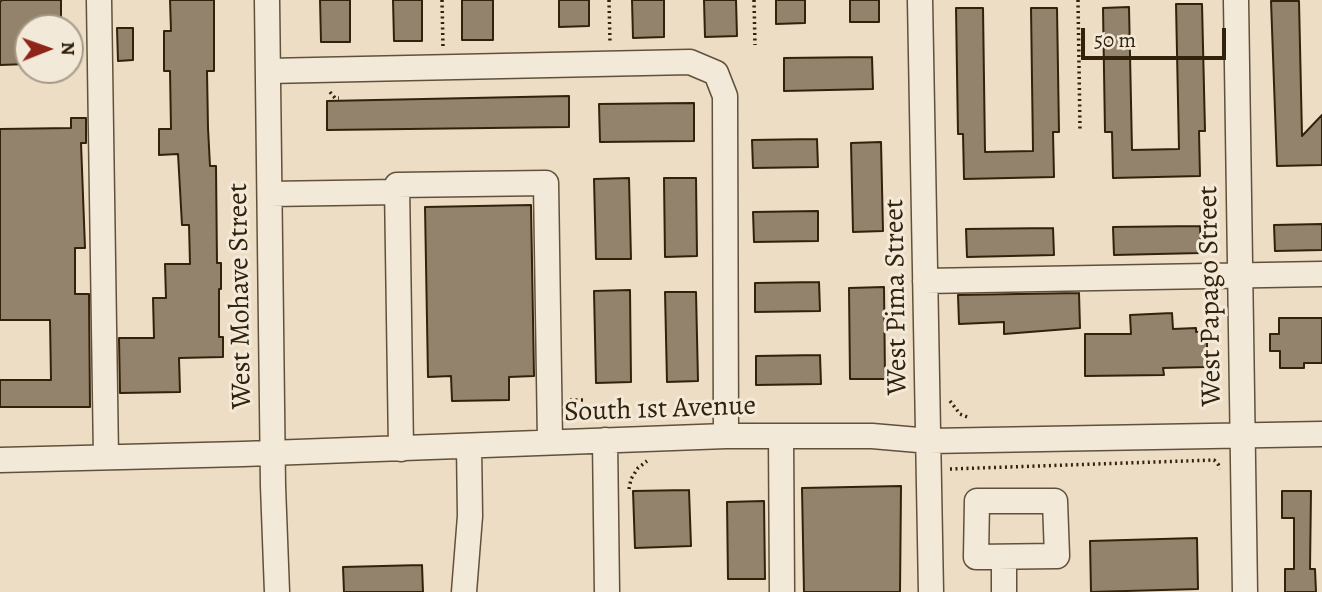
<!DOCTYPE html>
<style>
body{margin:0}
#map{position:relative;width:1322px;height:592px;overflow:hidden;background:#edddc5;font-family:Alegreya,serif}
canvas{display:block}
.north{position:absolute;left:14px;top:14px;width:70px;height:70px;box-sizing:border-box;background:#f3e9d9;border:2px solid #a69987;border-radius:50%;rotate:89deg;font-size:19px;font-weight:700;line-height:28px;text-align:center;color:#32220c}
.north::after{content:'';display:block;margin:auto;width:24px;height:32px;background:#8f2418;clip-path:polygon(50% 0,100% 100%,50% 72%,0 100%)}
.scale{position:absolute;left:1081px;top:28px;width:145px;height:32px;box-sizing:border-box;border:4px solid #32220c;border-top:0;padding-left:9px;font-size:21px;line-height:24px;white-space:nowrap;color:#32220c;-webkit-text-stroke:5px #f3e9d9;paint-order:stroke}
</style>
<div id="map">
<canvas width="1322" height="592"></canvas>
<div class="north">N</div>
<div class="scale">50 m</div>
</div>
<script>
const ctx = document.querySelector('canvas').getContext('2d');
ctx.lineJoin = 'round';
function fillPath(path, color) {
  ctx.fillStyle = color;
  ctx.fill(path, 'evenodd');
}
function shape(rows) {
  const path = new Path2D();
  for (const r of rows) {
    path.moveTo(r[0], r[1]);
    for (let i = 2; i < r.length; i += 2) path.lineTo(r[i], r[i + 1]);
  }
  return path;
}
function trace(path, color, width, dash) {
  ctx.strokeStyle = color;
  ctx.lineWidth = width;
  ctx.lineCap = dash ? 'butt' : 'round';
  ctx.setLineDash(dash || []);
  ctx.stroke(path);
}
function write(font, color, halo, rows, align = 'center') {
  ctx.font = font + ' Alegreya,serif';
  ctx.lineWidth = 6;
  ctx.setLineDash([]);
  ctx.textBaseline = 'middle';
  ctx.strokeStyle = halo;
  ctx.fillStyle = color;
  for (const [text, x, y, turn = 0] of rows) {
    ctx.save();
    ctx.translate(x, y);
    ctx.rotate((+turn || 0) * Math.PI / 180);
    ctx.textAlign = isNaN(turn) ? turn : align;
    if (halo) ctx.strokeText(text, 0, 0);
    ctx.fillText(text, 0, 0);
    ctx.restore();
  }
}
const building = shape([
 [2,0,61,0,61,23,28,24,28,64,0,65,0,2,2,0],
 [170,0,214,0,214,71,207,71,208,128,210,166,216,166,217,263,221,263,221,289,219,289,219,337,223,337,223,357,179,358,180,392,120,393,119,338,154,338,153,298,166,298,165,264,190,264,189,225,182,225,178,154,159,155,159,129,171,129,170,71,164,71,164,31,171,31,170,0],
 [320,0,350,0,350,42,321,42,320,0],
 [393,0,422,0,422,41,394,41,393,0],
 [462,0,493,0,493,40,462,40,462,0],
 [559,0,589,0,589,26,559,27,559,0],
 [632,0,664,0,664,37,633,38,632,0],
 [704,0,736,0,737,36,705,37,704,0],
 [776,0,805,0,805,23,776,24,776,0],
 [850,0,879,0,879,22,850,22,850,0],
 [1271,1,1299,1,1302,136,1322,115,1322,165,1277,166,1271,1],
 [1176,4,1202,4,1205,131,1199,131,1200,176,1113,178,1112,132,1105,132,1103,8,1129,7,1132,150,1179,149,1176,4],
 [956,8,983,8,985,152,1033,151,1031,8,1057,8,1059,132,1053,132,1054,177,964,179,963,134,958,134,956,8],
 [117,28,133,28,133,60,118,61,117,28],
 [872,57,873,89,784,91,784,58,872,57],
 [569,96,569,127,327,130,327,101,569,96],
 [694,103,694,141,600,142,599,104,694,103],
 [71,118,86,118,86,143,81,143,85,248,75,248,75,294,89,294,90,407,0,407,0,380,51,380,50,320,0,320,0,129,71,128,71,118],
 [817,139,818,167,753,168,752,140,817,139],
 [881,142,883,231,853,232,851,143,881,142],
 [629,178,631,259,596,259,594,179,629,178],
 [664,178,696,178,697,256,665,257,664,178],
 [531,205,534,376,509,377,509,400,452,401,451,376,428,377,425,207,531,205],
 [818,211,818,241,754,242,753,212,818,211],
 [1322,224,1322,250,1275,251,1274,225,1322,224],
 [1200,226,1201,253,1114,255,1113,227,1200,226],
 [1053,228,1054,255,967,257,966,229,1053,228],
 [819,282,820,311,755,312,755,283,819,282],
 [884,287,885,379,850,379,849,288,884,287],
 [630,290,631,382,596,383,594,291,630,290],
 [665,292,696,292,698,381,667,382,665,292],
 [1079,293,1080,328,1004,334,1004,322,959,324,958,295,1079,293],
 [1172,313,1173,329,1196,328,1196,332,1207,331,1207,367,1163,368,1164,375,1085,376,1085,334,1131,334,1130,315,1172,313],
 [1279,318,1322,318,1322,363,1304,363,1304,368,1280,368,1280,351,1270,351,1270,334,1279,334,1279,318],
 [820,355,821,384,756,385,756,356,820,355],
 [901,486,900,592,804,592,802,488,901,486],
 [689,490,691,546,635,548,633,491,689,490],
 [1282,491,1311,491,1310,569,1315,569,1316,592,1285,592,1285,569,1294,569,1294,518,1282,518,1282,491],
 [764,501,765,579,728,579,727,502,764,501],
 [1197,538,1198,589,1091,592,1090,541,1197,538],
 [422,565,423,592,344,592,343,567,422,565]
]);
fillPath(building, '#93836c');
trace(building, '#32220c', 2);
const minor = shape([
 [99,0,106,457],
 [267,0,273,486,277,592],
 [920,0,931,592],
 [1236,0,1245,592],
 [268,71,690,62,716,73,725,96,726,436],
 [270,194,397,192],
 [925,281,1322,274],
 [781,436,782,592],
 [605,440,607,592],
 [401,449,397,185,546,183,550,442],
 [0,460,243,454,726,436,872,436,930,441,1322,434],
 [977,501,1055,501,1057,556,976,557,977,501],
 [1004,558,1004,592],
 [464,592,470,516,469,446]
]);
trace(minor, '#61513a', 27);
trace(shape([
 [442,0,443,47],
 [609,0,610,43],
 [754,0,755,45],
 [1078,0,1080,130],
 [330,92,335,98,339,98],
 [570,400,585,400],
 [950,401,960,414,970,418],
 [950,469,1214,460,1218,464,1220,469],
 [629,489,631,479,638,468,647,461]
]), '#32220c', 3.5, [2, 3.5]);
trace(minor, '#f3e9d9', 24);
write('28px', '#32220c', '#f3e9d9', [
 ["West Mohave Street",241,296,-91],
 ["West Papago Street",1211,296,-91],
 ["West Pima Street",897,297,-91],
 ["South 1st Avenue",660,410,-2]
]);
</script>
